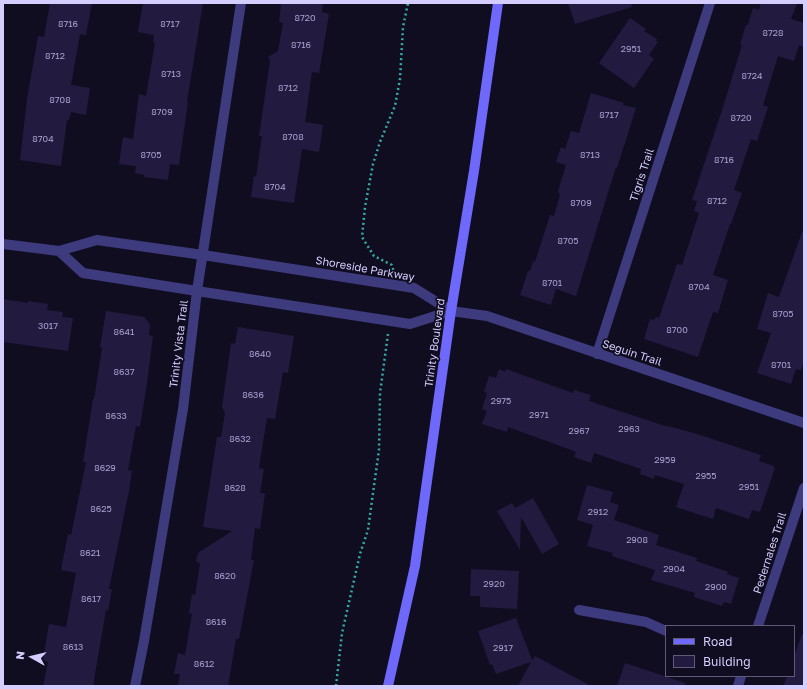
<!DOCTYPE html>
<style>
body{margin:0}
#map{position:relative;width:807px;height:689px;overflow:hidden;background:#110d20;font-family:"Golos Text",sans-serif}
canvas{display:block}
.frame{position:absolute;inset:0;border:4px solid #d4cefe;pointer-events:none}
.legend{position:absolute;left:665px;top:625px;width:130px;height:52px;box-sizing:border-box;background:#110d20;border:1px solid #5f5a79;margin:0;padding:5px 7px;list-style:none;font-size:12px;color:#d4cefe}
.legend li{display:flex;align-items:center;gap:8px;height:20px}
.legend b{width:20px;border:1px solid #5f5a79}
.north{position:absolute;left:12px;top:637px;width:40px;height:40px;-webkit-text-stroke:3px #110d20;paint-order:stroke;rotate:278deg;font-size:11px;font-weight:700;line-height:16px;text-align:center;color:#d4cefe}
.north::after{content:'';display:block;margin:auto;width:14px;height:18px;background:#d4cefe;clip-path:polygon(50% 0,100% 100%,50% 72%,0 100%)}
</style>
<div id="map">
<canvas width="807" height="689"></canvas>
<div class="frame"></div>
<ul class="legend">
<li><b style="height:5px;background:#6e68fb"></b>Road</li>
<li><b style="height:11px;background:#231a40"></b>Building</li>
</ul>
<div class="north">N</div>
</div>
<script>
const ctx = document.querySelector('canvas').getContext('2d');
ctx.lineJoin = 'round';
function fillPath(path, color) {
  ctx.fillStyle = color;
  ctx.fill(path, 'evenodd');
}
function shape(rows) {
  const path = new Path2D();
  for (const r of rows) {
    path.moveTo(r[0], r[1]);
    for (let i = 2; i < r.length; i += 2) path.lineTo(r[i], r[i + 1]);
  }
  return path;
}
function trace(path, color, width, dash) {
  ctx.strokeStyle = color;
  ctx.lineWidth = width;
  ctx.lineCap = dash ? 'butt' : 'round';
  ctx.setLineDash(dash || []);
  ctx.stroke(path);
}
function write(font, color, halo, rows, align = 'center') {
  ctx.font = font + ' "Golos Text",sans-serif';
  ctx.lineWidth = 3.5;
  ctx.setLineDash([]);
  ctx.textBaseline = 'middle';
  ctx.strokeStyle = halo;
  ctx.fillStyle = color;
  for (const [text, x, y, turn = 0] of rows) {
    ctx.save();
    ctx.translate(x, y);
    ctx.rotate((+turn || 0) * Math.PI / 180);
    ctx.textAlign = isNaN(turn) ? turn : align;
    if (halo) ctx.strokeText(text, 0, 0);
    ctx.fillText(text, 0, 0);
    ctx.restore();
  }
}
fillPath(shape([
 [50,3,92,3,86,35,80,34,71,85,90,88,86,115,71,112,69,120,67,120,61,166,20,160,27,99,38,36,44,37],
 [143,3,203,3,187,102,188,102,179,165,170,164,168,180,144,177,144,175,135,173,136,166,119,164,123,137,133,139,139,94,146,96,155,43,153,43,154,35,138,32],
 [281,3,323,3,322,12,329,14,319,73,312,72,305,122,323,125,319,152,302,149,294,203,251,197,254,176,256,177,262,136,259,136,270,61,268,57,278,51,283,23,279,22],
 [568,3,631,3,632,7,575,24],
 [761,3,797,3,791,19,804,23,804,47,799,45,794,61,778,56,763,105,768,107,757,141,751,139,734,190,742,193,731,224,730,224,713,275,728,280,718,313,713,312,698,357,644,339,650,319,654,320,656,317,659,318,677,264,682,265,699,213,694,211,697,201,692,200,723,107,742,45,740,44,746,25,748,25,753,8,759,10],
 [630,18,646,29,644,31,657,39,656,41,658,42,649,55,654,59,634,88,599,63],
 [591,93,624,103,623,105,636,108,617,168,616,167,576,296,556,289,551,305,520,295,528,271,530,271,533,261,535,262,550,215,554,216,560,195,558,191,566,165,556,162,561,147,565,149,571,131,579,133],
 [802,232,804,232,804,361,801,370,796,369,791,384,757,373,771,333,757,329,768,293,779,297],
 [3,299,28,303,28,301,48,304,47,310,63,312,62,317,73,318,68,351,3,342],
 [106,311,144,317,150,324,149,335,153,336,147,383,140,427,136,426,128,470,132,471,129,491,109,589,112,589,108,611,106,610,93,686,43,686,48,662,43,660,49,624,66,627,76,573,61,570,68,534,71,535,86,462,83,462,93,399,94,399,102,348,100,347],
 [238,327,294,336,288,373,283,372,275,419,267,418,259,468,264,469,260,493,265,493,260,529,255,528,251,560,254,560,239,639,236,639,228,686,178,686,180,674,174,674,178,653,185,655,192,614,189,613,192,594,195,595,200,564,196,561,198,553,232,531,203,527,217,437,221,437,225,413,222,407,231,343,235,344],
 [499,369,505,372,506,369,573,393,574,390,591,395,589,401,668,427,668,426,697,434,761,455,759,461,774,466,773,467,775,468,760,512,752,510,749,519,716,508,713,519,676,507,684,484,655,475,654,479,640,474,641,469,594,453,591,463,574,457,576,452,566,448,508,427,507,432,482,424,487,411,482,409,487,393,484,392,489,376,496,378],
 [587,485,613,492,610,502,619,505,614,520,659,535,656,545,697,558,696,561,728,572,727,574,739,578,731,604,724,602,722,606,694,597,695,593,651,580,655,570,612,556,613,553,587,546,593,525,577,520],
 [533,498,559,544,542,554,521,517,520,550,497,511,512,503,515,508],
 [471,569,519,571,517,609,480,607,480,596,470,596],
 [516,618,532,660,535,656,591,686,518,686,531,662,496,674,492,664,490,665,478,631],
 [802,634,804,634,804,686,783,686,787,676,794,676,794,656],
 [625,663,685,683,684,686,617,686]
]), '#231a40');
trace(shape([
 [393,270,392,265,374,256,362,237,365,207,373,164,380,142,395,106,400,79,403,27,408,3],
 [336,686,342,633,360,554,368,530,373,493,379,450,380,393,388,334]
]), '#31aea9', 2.5, [2, 3]);
trace(shape([
 [3,244,59,251,97,240,203,255,414,288,451,311,487,316,804,423],
 [59,251,83,273,197,291,410,324,451,311],
 [597,354,710,3],
 [579,610,646,622,666,631],
 [758,626,804,488],
 [135,686,144,641,183,409,197,291,241,3],
 [738,686,741,676]
]), '#3e3a7e', 10);
trace(shape([
 [388,686,415,566,451,311,474,171,498,3]
]), '#6e68fb', 10);
write('9px', '#a8a1ce', null, [
 ["8720",305,18],
 ["8716",68,24],
 ["8717",170,24],
 ["8728",773,33],
 ["8716",301,45],
 ["2951",631,49],
 ["8712",55,56],
 ["8713",171,74],
 ["8724",752,76],
 ["8712",288,88],
 ["8708",60,100],
 ["8709",162,112],
 ["8717",609,115],
 ["8720",741,118],
 ["8708",293,137],
 ["8704",43,139],
 ["8705",151,155],
 ["8713",590,155],
 ["8716",724,160],
 ["8704",275,187],
 ["8712",717,201],
 ["8709",581,203],
 ["8705",568,241],
 ["8701",552,283],
 ["8704",699,287],
 ["8705",783,314],
 ["3017",48,326],
 ["8700",677,330],
 ["8641",124,332],
 ["8640",260,354],
 ["8701",781,365],
 ["8637",124,372],
 ["8636",253,395],
 ["2975",501,401],
 ["2971",539,415],
 ["8633",116,416],
 ["2963",629,429],
 ["2967",579,431],
 ["8632",240,439],
 ["2959",665,460],
 ["8629",105,468],
 ["2955",706,476],
 ["2951",749,487],
 ["8628",235,488],
 ["8625",101,509],
 ["2912",598,512],
 ["2908",637,540],
 ["8621",90,553],
 ["2904",674,569],
 ["8620",225,576],
 ["2920",494,584],
 ["2900",716,587],
 ["8617",91,599],
 ["8616",216,622],
 ["8613",73,647],
 ["2917",503,648],
 ["8612",204,664]
]);
write('11px', '#d4cefe', '#110d20', [
 ["Tigris Trail",642,175,-72],
 ["Shoreside Parkway",365,269,10],
 ["Trinity Boulevard",435,343,-82],
 ["Trinity Vista Trail",179,344,-83],
 ["Seguin Trail",632,353,18],
 ["Pedernales Trail",770,553,-72]
]);
</script>
